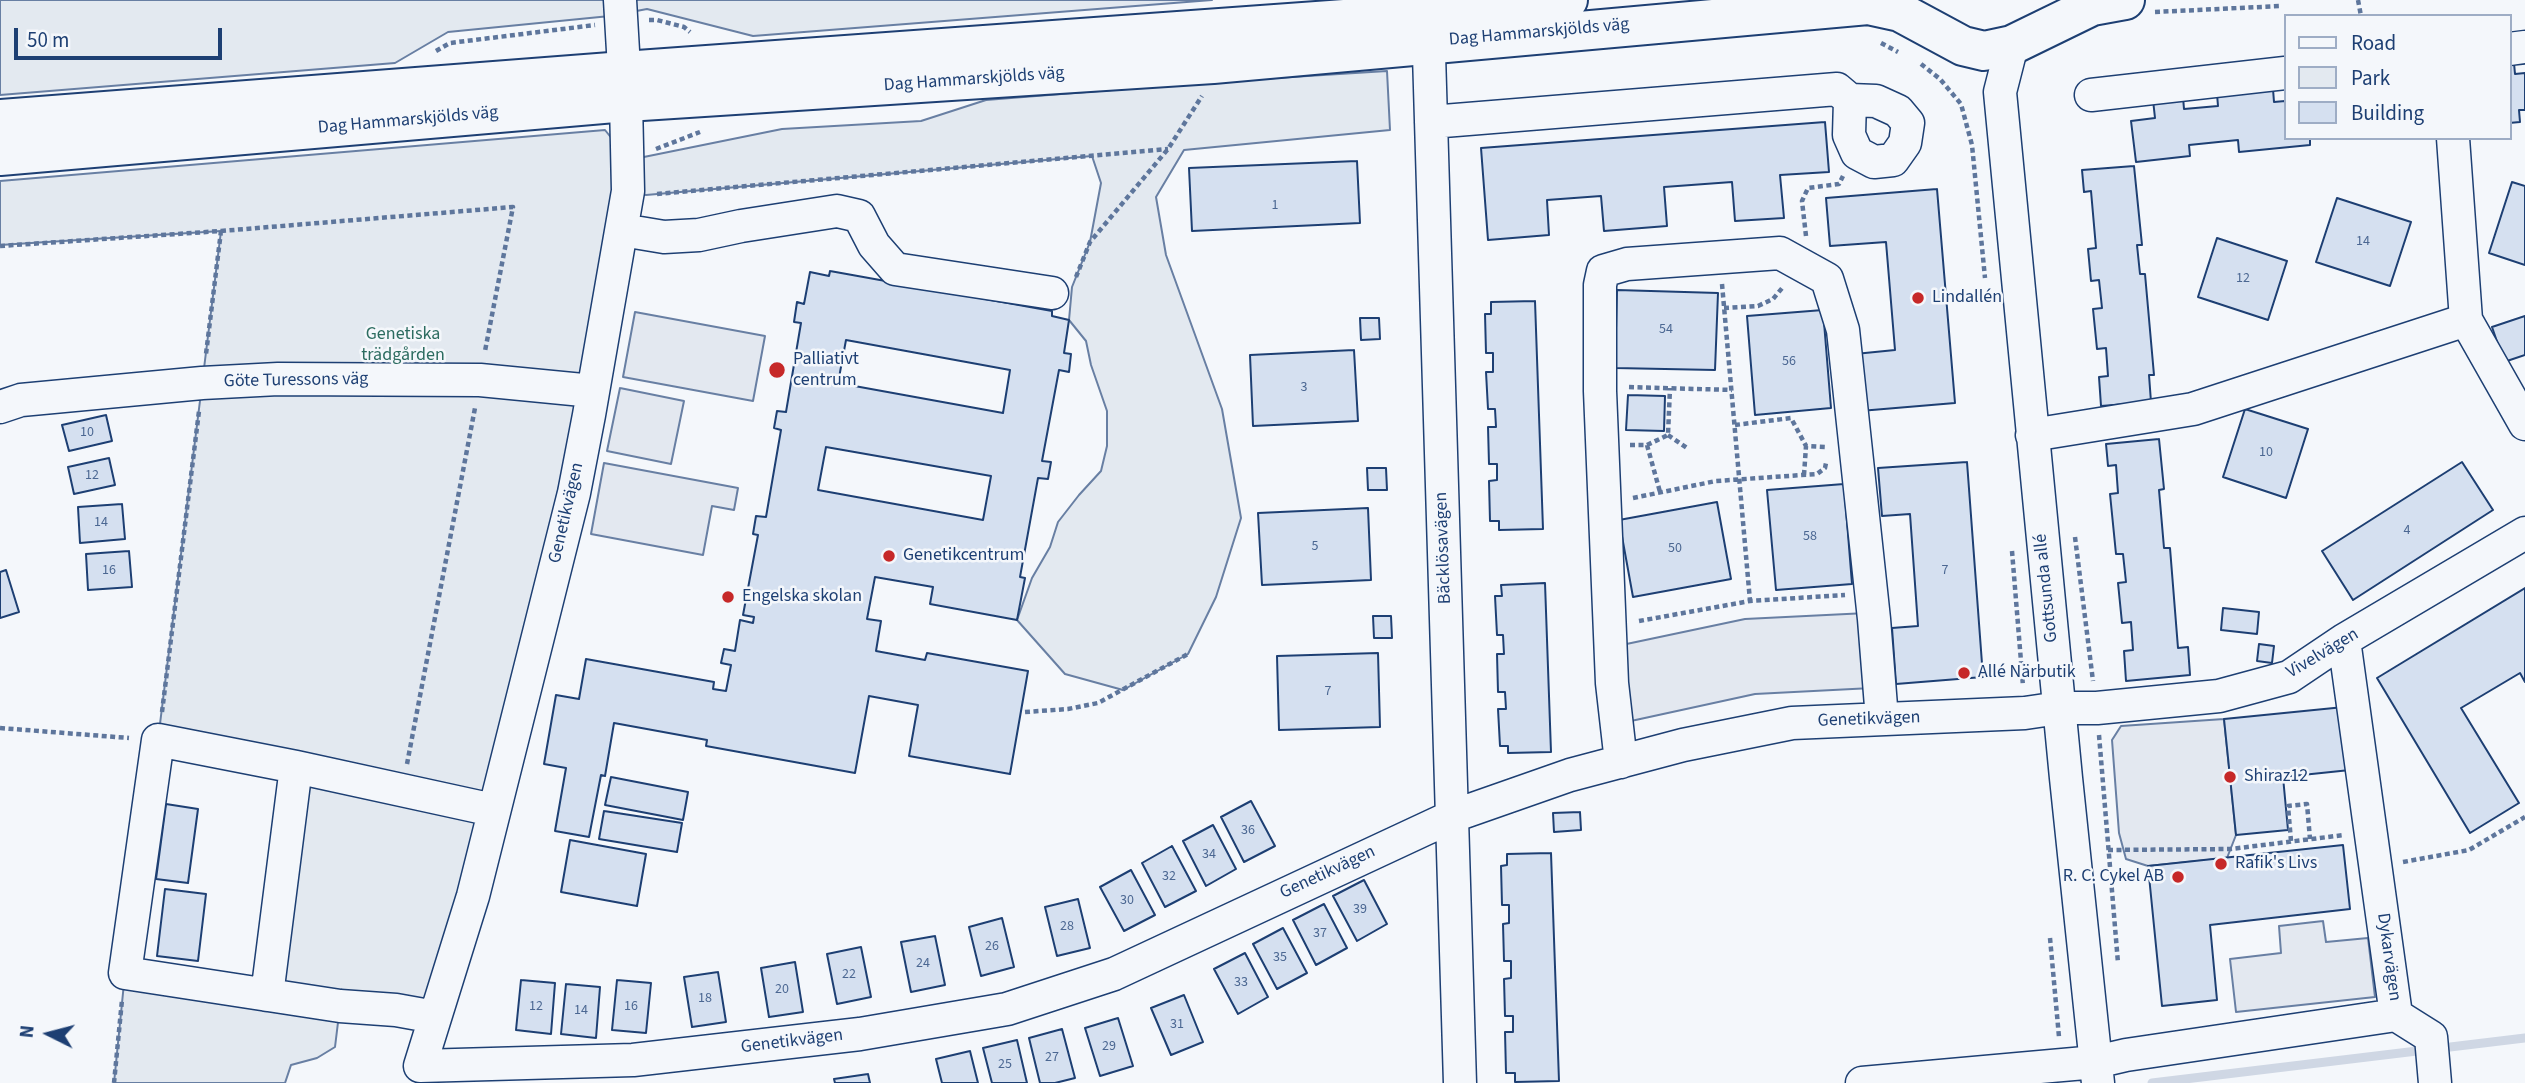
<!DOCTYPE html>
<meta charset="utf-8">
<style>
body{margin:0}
#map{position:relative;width:2525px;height:1083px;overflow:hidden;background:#f4f7fb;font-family:"Source Sans 3",sans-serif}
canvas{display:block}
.legend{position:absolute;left:2284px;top:14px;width:228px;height:126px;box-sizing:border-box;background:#f4f7fb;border:2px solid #9eadc5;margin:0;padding:9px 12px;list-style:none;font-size:21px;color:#1d3f73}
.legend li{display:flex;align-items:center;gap:14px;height:35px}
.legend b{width:35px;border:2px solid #9eadc5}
.north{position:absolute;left:14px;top:999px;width:70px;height:70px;-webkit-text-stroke:5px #f4f7fb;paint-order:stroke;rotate:276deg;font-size:19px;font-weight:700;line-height:28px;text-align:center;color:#1d3f73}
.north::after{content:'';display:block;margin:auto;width:24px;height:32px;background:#1d3f73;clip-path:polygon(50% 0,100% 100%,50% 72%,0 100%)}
.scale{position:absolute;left:14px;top:28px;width:208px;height:32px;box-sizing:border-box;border:4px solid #1d3f73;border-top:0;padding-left:9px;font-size:21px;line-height:24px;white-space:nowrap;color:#1d3f73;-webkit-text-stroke:5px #f4f7fb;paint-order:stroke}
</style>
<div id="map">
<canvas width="2525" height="1083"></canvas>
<ul class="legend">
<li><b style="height:9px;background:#f4f7fb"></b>Road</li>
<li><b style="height:19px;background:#e3e9f0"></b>Park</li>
<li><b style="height:19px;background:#d5e0f0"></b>Building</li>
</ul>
<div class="north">N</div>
<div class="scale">50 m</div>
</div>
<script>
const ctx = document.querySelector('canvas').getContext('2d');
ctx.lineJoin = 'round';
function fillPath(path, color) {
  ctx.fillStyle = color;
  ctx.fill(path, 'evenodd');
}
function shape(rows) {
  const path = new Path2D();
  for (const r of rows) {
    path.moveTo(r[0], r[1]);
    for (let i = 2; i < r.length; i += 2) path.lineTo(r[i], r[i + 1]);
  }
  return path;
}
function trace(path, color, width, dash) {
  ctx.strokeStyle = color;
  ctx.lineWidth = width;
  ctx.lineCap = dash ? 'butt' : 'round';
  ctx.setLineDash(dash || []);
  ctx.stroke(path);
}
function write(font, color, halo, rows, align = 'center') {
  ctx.font = font + ' "Source Sans 3",sans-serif';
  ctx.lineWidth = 5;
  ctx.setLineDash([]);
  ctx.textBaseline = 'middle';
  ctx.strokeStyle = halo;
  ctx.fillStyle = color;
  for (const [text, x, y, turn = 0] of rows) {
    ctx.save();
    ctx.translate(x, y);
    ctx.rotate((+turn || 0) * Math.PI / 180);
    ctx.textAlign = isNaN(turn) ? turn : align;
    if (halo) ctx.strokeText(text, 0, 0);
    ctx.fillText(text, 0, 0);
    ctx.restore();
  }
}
const green = shape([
 [0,0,1212,0,753,36,647,9,610,16,448,32,395,63,0,95,0,0],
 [1387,71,1390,130,1184,150,1156,197,1166,255,1222,409,1241,518,1216,597,1188,654,1123,690,1065,674,1017,620,1032,578,1050,547,1058,522,1079,495,1101,471,1107,446,1107,411,1091,365,1086,341,1069,320,1072,287,1090,242,1101,183,1092,156,646,195,628,191,435,1017,340,1006,335,1047,317,1058,291,1065,285,1083,114,1083,125,973,267,995,296,767,158,740,221,231,0,245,0,181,605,130,629,160,782,129,921,121,986,100,1212,82,1387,71]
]);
fillPath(green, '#e3e9f0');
trace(green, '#687fa3', 2);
const parking = shape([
 [635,312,765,336,753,401,623,377,635,312],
 [620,388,684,401,671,464,607,451,620,388],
 [604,463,738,488,734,510,712,506,703,555,591,534,604,463],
 [1867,613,1872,688,1755,694,1631,721,1617,646,1745,619,1867,613],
 [2224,719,2236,835,2227,858,2148,866,2126,859,2119,833,2112,740,2121,726,2224,719],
 [2323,921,2326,942,2368,938,2375,997,2236,1012,2230,959,2281,953,2279,926,2323,921]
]);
fillPath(parking, '#e3e8f0');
trace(parking, '#687fa3', 2);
trace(shape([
 [2152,1083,2525,1038]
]), '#cfd7e4', 9);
const building = shape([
 [2509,63,2514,63,2515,74,2525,73,2525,110,2519,110,2520,122,2509,123,2509,63],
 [2273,89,2274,102,2285,101,2285,138,2310,138,2310,145,2239,152,2238,140,2189,145,2190,156,2136,162,2131,121,2155,118,2153,100,2183,97,2184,109,2218,106,2217,94,2273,89],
 [1825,122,1829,172,1780,175,1784,218,1735,221,1732,182,1664,187,1667,226,1604,231,1601,196,1547,200,1549,235,1488,240,1481,148,1825,122],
 [1357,161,1360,223,1192,231,1189,168,1357,161],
 [2134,166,2142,245,2137,245,2140,274,2145,274,2154,375,2149,375,2151,402,2101,406,2099,377,2108,376,2106,348,2097,349,2093,309,2102,308,2099,280,2091,281,2088,249,2096,248,2091,191,2084,192,2082,170,2134,166],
 [2512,182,2525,186,2525,265,2489,253,2512,182],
 [1937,189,1955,403,1860,411,1855,354,1895,350,1886,242,1830,246,1826,198,1937,189],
 [2337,198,2411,222,2390,286,2316,262,2337,198],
 [2217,238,2287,261,2268,320,2198,297,2217,238],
 [830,271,1052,311,1052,316,1069,320,1064,353,1071,354,1069,372,1059,370,1042,461,1051,462,1048,479,1038,478,1020,577,1025,578,1017,620,930,604,933,587,875,577,867,619,881,621,876,651,925,660,927,653,1028,671,1010,774,909,756,918,705,869,696,855,773,706,746,707,740,614,723,605,776,601,775,589,837,555,831,566,768,544,764,556,695,579,699,586,659,714,682,713,689,726,691,731,665,721,663,724,649,735,651,740,620,753,623,754,617,743,615,758,535,753,534,756,516,766,517,781,430,774,428,777,411,786,412,801,323,794,322,797,302,804,304,810,272,829,276,830,271],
 [846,340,1010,370,1003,413,838,383,846,340],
 [826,447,991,476,983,520,818,490,826,447],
 [1617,290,1718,293,1715,370,1615,368,1617,290],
 [1535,301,1543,529,1499,530,1499,521,1490,521,1489,481,1497,480,1497,464,1489,464,1488,427,1496,427,1495,409,1488,409,1486,372,1493,372,1493,353,1486,353,1485,314,1491,314,1491,302,1535,301],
 [1823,310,1831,408,1755,415,1747,316,1823,310],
 [2525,316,2525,355,2504,362,2492,327,2525,316],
 [1360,318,1379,318,1380,339,1361,340,1360,318],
 [1354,350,1358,421,1253,426,1250,355,1354,350],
 [1628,395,1665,396,1664,431,1626,430,1628,395],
 [2245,409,2308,429,2286,498,2223,477,2245,409],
 [106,415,112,441,69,451,62,425,106,415],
 [2159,439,2164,489,2159,490,2164,548,2170,548,2178,648,2188,647,2190,675,2126,681,2124,651,2133,650,2131,622,2122,623,2118,583,2126,582,2123,554,2116,554,2110,494,2118,493,2116,465,2108,466,2106,444,2159,439],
 [109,458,115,485,74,494,68,467,109,458],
 [1967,462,1983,677,1896,684,1892,628,1918,626,1910,514,1882,516,1878,468,1967,462],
 [2462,462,2493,510,2353,600,2322,551,2462,462],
 [1367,468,1386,468,1387,490,1368,490,1367,468],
 [1844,484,1852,584,1776,590,1767,490,1844,484],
 [1717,502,1731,579,1633,597,1619,520,1717,502],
 [122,504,125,539,80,543,78,507,122,504],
 [1368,508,1371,580,1262,585,1258,513,1368,508],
 [129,551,132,587,88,590,86,554,129,551],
 [6,570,19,612,0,618,0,572,6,570],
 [1545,583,1551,752,1508,753,1508,746,1500,746,1498,709,1506,709,1505,692,1498,692,1497,654,1504,654,1503,635,1497,635,1495,596,1502,596,1501,585,1545,583],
 [2525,588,2525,682,2520,673,2461,708,2519,803,2470,833,2377,678,2525,588],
 [2223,608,2259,612,2257,634,2221,630,2223,608],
 [1373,616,1391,616,1392,638,1374,638,1373,616],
 [2259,644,2274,646,2272,663,2257,661,2259,644],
 [1378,653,1380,727,1279,730,1277,656,1378,653],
 [2344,707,2350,770,2283,777,2288,830,2236,835,2224,719,2344,707],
 [611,777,688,792,683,820,605,805,611,777],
 [1251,801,1275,846,1244,862,1221,817,1251,801],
 [166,804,198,809,188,883,156,879,166,804],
 [604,811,682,823,677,852,599,839,604,811],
 [1580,812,1581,830,1554,832,1553,813,1580,812],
 [1213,825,1236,869,1206,886,1183,841,1213,825],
 [570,840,646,854,637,906,561,892,570,840],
 [2343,845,2350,909,2210,925,2217,1000,2162,1006,2148,866,2343,845],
 [1172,846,1196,891,1165,907,1142,863,1172,846],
 [1551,853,1559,1081,1515,1082,1515,1073,1506,1073,1505,1032,1513,1032,1513,1016,1505,1016,1504,979,1511,978,1511,961,1504,961,1503,924,1509,923,1509,905,1502,905,1501,866,1507,865,1507,854,1551,853],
 [1131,870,1155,915,1124,931,1100,887,1131,870],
 [1364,880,1387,924,1357,941,1333,896,1364,880],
 [165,889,206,894,198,961,157,956,165,889],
 [1078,899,1090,948,1057,956,1045,907,1078,899],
 [1324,904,1347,948,1316,965,1293,920,1324,904],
 [1002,918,1014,967,981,976,969,927,1002,918],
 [1283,928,1307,973,1277,989,1253,944,1283,928],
 [935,936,945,985,911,992,901,942,935,936],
 [861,947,871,997,837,1004,827,954,861,947],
 [1245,953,1268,997,1238,1014,1214,969,1245,953],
 [795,962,803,1012,769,1017,761,968,795,962],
 [718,972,726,1022,692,1027,684,977,718,972],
 [521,980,555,983,551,1034,516,1030,521,980],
 [617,980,651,983,646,1033,612,1030,617,980],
 [566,984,600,987,596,1038,561,1034,566,984],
 [1184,995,1203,1042,1171,1055,1151,1008,1184,995],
 [1118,1018,1133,1066,1100,1076,1085,1028,1118,1018],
 [1062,1029,1075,1078,1055,1083,1040,1083,1029,1038,1062,1029],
 [1017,1040,1027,1083,992,1083,983,1048,1017,1040],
 [970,1051,978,1083,942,1083,936,1059,970,1051],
 [868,1074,870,1083,835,1083,834,1079,868,1074]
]);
fillPath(building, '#d5e0f0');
trace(building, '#1d3f73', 2);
const minor = shape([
 [620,0,626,102,628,191,589,415,574,493,473,896,420,1066,633,1060,860,1034,1007,1009,1114,974,1453,816,1570,775,1683,745,1792,723,2025,713,2059,708,2097,708,2219,696,2289,677,2344,640,2525,533],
 [1428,21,1460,1083],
 [2012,45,2000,92,2066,778,2098,1083],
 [2509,49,2525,47],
 [2091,95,2285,73],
 [1431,122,1837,89,1850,100,1876,101,1898,111,1908,123,1905,143,1893,160,1874,162,1857,153,1849,135,1850,100],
 [2453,138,2466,320],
 [622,230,664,237,699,235,741,226,837,211,859,216,874,245,895,269,1052,293],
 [0,407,21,400,202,383,278,379,480,380,593,391],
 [2032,435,2193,409,2466,320,2525,424],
 [2344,640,2396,1015],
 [1621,762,1612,683,1600,391,1600,285,1603,271,1627,264,1780,253,1827,279,1843,330,1874,619,1882,719],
 [267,995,296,767],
 [2396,1015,2431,1037,2435,1083],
 [435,1017,396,1010,340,1006,125,973,158,740,296,767,493,810],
 [1862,1083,2096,1062,2126,1055,2396,1015]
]);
const major = shape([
 [0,119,624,71,1427,13,1568,0],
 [0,156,626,102,1213,64,1868,5,1900,12,1963,46,1984,51,2012,45,2092,6,2125,0]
]);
trace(minor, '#1d3f73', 35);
trace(major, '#1d3f73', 42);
trace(shape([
 [2358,0,2361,16],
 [2155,12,2281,6],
 [649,20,657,20,684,27,690,32],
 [1881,43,1898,52],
 [436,51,450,43,595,25],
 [1921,64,1940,79,1961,104,1972,145,1985,278],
 [656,149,700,132],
 [657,194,1168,149],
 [221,231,513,207,485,351],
 [1806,236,1802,201,1808,188,1839,184,1843,176],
 [0,246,221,231,206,354],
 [1076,277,1090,242,1168,149,1202,96],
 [1722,284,1750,601],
 [1724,308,1758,306,1773,299,1783,287],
 [1629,387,1732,390],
 [1735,425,1791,418,1806,446,1826,447],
 [1668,435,1687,448],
 [1630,445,1647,445,1660,492],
 [1647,445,1668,435,1670,388],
 [1804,475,1806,446],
 [1633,498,1716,481,1817,474,1825,468,1826,463],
 [2075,537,2093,681],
 [2012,551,2023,686],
 [1639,621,1750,601,1845,595],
 [162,712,199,411],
 [1025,712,1068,709,1098,703,1188,654],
 [0,728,129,738],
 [2099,735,2118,963],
 [407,764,475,408],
 [2291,841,2288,806,2307,804,2310,839],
 [2108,850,2231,849,2344,835],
 [2403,862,2469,850,2525,817],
 [2050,938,2059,1037],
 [114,1083,122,1000]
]), '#5e769c', 4.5, [5, 3.5]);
trace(minor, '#f4f7fb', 32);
trace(major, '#f4f7fb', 38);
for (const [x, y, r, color] of [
 [1918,298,7,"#c62828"],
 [777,370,9,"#c62828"],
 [889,556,7,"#c62828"],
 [728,597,7,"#c62828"],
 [1964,673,7,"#c62828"],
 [2230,777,7,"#c62828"],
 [2221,864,7,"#c62828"],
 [2178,877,7,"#c62828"]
]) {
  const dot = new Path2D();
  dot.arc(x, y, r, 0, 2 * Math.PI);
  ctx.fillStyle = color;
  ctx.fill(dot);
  trace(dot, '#f4f7fb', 2.5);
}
write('14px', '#4b6792', null, [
 ["1",1275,206],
 ["14",2363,242],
 ["12",2243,279],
 ["54",1666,330],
 ["56",1789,362],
 ["3",1304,388],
 ["10",87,433],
 ["10",2266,453],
 ["12",92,476],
 ["14",101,523],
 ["4",2407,531],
 ["58",1810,537],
 ["5",1315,547],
 ["50",1675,549],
 ["16",109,571],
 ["7",1945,571],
 ["7",1328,692],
 ["36",1248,831],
 ["34",1209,855],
 ["32",1169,877],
 ["30",1127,901],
 ["39",1360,910],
 ["28",1067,927],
 ["37",1320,934],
 ["26",992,947],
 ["35",1280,958],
 ["24",923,964],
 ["22",849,975],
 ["33",1241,983],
 ["20",782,990],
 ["18",705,999],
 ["12",536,1007],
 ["16",631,1007],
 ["14",581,1011],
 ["31",1177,1025],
 ["29",1109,1047],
 ["27",1052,1058],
 ["25",1005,1065]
]);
write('18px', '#1d3f73', '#f4f7fb', [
 ["Dag Hammarskjölds väg",1539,33,-5],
 ["Dag Hammarskjölds väg",974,80,-4],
 ["Dag Hammarskjölds väg",408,121,-5],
 ["Göte Turessons väg",296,381,-1],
 ["Genetikvägen",567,513,-77],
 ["Bäcklösavägen",1444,548,-92],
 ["Gottsunda allé",2047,588,-96],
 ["Vivelvägen",2323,654,-31],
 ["Genetikvägen",1869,720,-2],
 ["Genetikvägen",1328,873,-25],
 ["Dykarvägen",2388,957,82],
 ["Genetikvägen",792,1042,-7]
]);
write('18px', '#1d3f73', '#f4f7fb', [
 ["Lindallén",1932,298],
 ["Palliativt",793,360],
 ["centrum",793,381],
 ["Genetikcentrum",903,556],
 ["Engelska skolan",742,597],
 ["Allé Närbutik",1978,673],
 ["Shiraz12",2244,777],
 ["Rafik's Livs",2235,864],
 ["R. C. Cykel AB",2164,877,"right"]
], 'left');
write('18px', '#2c6c60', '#f4f7fb', [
 ["Genetiska",403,335],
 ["trädgården",403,356]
]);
</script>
